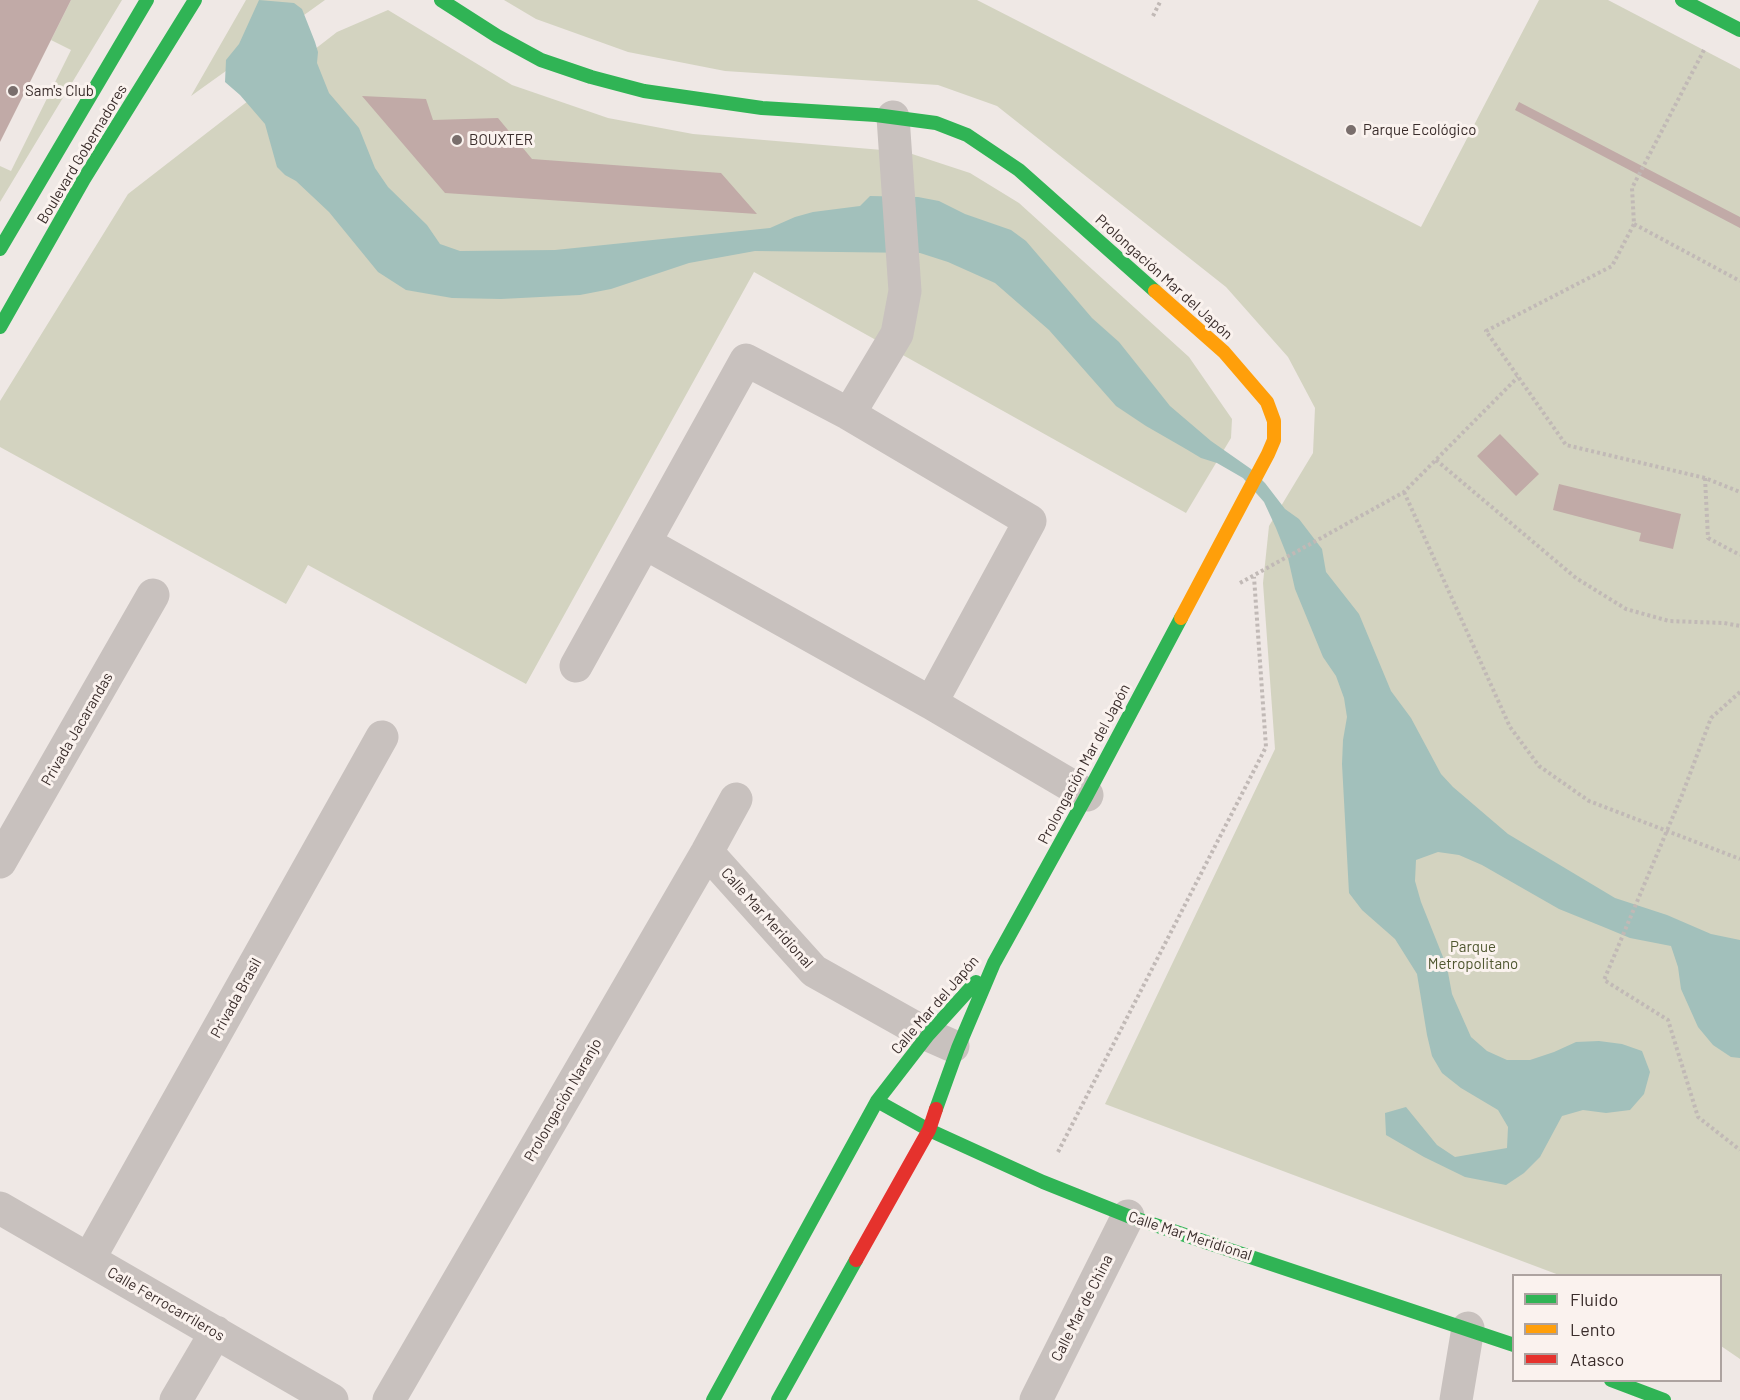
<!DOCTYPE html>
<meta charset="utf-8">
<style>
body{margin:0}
#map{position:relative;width:1740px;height:1400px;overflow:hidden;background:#efe8e5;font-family:Barlow,sans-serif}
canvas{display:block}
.legend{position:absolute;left:1512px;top:1274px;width:210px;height:108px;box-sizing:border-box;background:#faf2ee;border:2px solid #ada3a0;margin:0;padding:8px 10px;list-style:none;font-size:18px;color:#3a2d2b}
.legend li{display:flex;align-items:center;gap:12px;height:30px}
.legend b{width:30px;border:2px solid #ada3a0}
</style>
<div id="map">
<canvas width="1740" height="1400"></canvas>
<ul class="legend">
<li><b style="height:8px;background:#30b455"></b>Fluido</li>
<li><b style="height:8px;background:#ff9f0a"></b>Lento</li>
<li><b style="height:8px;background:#e5322d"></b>Atasco</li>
</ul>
</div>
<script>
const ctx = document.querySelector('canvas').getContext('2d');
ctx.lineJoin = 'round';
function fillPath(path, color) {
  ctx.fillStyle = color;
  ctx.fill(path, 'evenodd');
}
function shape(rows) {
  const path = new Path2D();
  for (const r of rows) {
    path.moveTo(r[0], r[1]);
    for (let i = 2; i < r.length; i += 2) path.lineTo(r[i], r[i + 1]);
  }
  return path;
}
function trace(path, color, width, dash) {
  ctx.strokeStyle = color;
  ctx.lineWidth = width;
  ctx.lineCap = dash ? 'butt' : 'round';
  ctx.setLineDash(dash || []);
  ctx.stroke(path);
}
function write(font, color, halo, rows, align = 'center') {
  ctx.font = font + ' Barlow,sans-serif';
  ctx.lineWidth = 6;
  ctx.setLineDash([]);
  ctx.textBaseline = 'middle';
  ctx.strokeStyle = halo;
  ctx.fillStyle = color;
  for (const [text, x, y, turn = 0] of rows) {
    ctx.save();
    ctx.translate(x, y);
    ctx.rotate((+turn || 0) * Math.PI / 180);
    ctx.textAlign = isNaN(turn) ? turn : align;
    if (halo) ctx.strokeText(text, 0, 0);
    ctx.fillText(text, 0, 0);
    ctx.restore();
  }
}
fillPath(shape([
 [71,0,122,0,0,202,0,166,11,171,71,50,51,40],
 [246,0,325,0,191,96],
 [504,0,977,0,1421,227,1539,0,1608,0,1740,69,1740,1359,1721,1346,1720,1276,1559,1275,1105,1104,1275,749,1263,583,1269,526,1313,453,1315,408,1288,357,1226,287,997,106,938,85,725,71,628,52,536,19],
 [388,10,512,85,608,118,693,134,906,152,970,173,1019,203,1189,357,1232,419,1231,438,1186,513,754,272,526,684,308,565,286,604,0,447,0,401,128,194,337,32]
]), '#d3d3c0');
fillPath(shape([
 [259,0,294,3,302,9,315,42,318,52,317,63,329,93,359,128,375,168,388,187,427,225,440,244,460,251,555,250,770,228,795,217,813,212,860,206,870,196,918,197,939,201,965,214,1011,230,1026,241,1092,318,1119,342,1170,406,1211,441,1251,469,1265,483,1285,509,1299,519,1322,549,1326,572,1359,614,1391,691,1411,718,1441,774,1453,787,1508,834,1615,898,1667,915,1711,934,1740,940,1740,1058,1731,1057,1713,1045,1698,1027,1681,989,1678,967,1671,946,1630,938,1606,928,1559,909,1482,865,1459,855,1438,852,1416,860,1415,881,1421,902,1447,967,1452,994,1471,1037,1487,1051,1507,1060,1530,1060,1554,1052,1576,1042,1599,1041,1622,1044,1642,1051,1650,1072,1644,1094,1630,1110,1606,1113,1583,1110,1562,1116,1540,1157,1524,1173,1506,1185,1465,1177,1424,1157,1386,1135,1385,1113,1406,1107,1437,1145,1455,1157,1507,1148,1508,1127,1498,1110,1461,1088,1442,1073,1432,1056,1427,1035,1417,974,1395,939,1362,910,1349,893,1342,764,1343,740,1347,717,1344,698,1336,676,1323,657,1295,589,1288,558,1276,528,1264,502,1243,478,1217,463,1201,458,1186,449,1146,426,1116,406,1049,330,995,283,948,262,920,253,755,251,689,263,611,289,580,295,501,299,452,298,406,290,378,272,329,212,296,181,285,175,277,167,265,124,240,95,225,82,226,60,239,44]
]), '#a2c0bb');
fillPath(shape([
 [0,0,71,0,0,142],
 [362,96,426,99,433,120,498,118,532,159,721,173,757,214,445,193],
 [1519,102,1740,217,1740,228,1515,110],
 [1500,434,1539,474,1516,496,1477,456],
 [1559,484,1681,514,1673,549,1639,541,1641,533,1553,510]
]), '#c1aaa7');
trace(shape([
 [1153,16,1161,0],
 [1704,50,1632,188,1634,224,1612,266,1486,331,1566,445,1705,478,1740,492],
 [1634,224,1740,281],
 [1436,460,1576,578,1626,609,1669,621,1724,623,1740,626],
 [1705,478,1708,538,1740,555],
 [1404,492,1510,727,1539,766,1589,801,1740,859],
 [1240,583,1404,492,1518,377],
 [1740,692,1711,718,1682,795,1604,980,1668,1020,1698,1117,1740,1150],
 [1058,1152,1266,747,1254,577]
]), '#c1b9b6', 4, [3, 3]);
trace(shape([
 [849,414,897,334,905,291,893,117],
 [645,543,931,703,1087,795],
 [576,666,746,360,849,414,1030,521,931,703],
 [707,852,814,971,928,1035,953,1046],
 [0,862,153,595],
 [0,1208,332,1400],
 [89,1259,382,737],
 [176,1400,216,1332],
 [389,1400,707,852,736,799],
 [1036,1400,1128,1216],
 [1456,1400,1468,1328]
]), '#c8c1be', 33);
trace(shape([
 [441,0,497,36,541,60,591,77,644,91,762,108,876,115,936,123,967,135,1019,170,1155,291],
 [1682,0,1740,30],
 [0,249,147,0],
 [0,327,84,179,195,0],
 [877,1101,929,1130,1043,1182,1128,1216,1514,1345],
 [936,1109,958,1048,994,963,1087,795,1181,618],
 [1611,1380,1664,1400],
 [713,1400,877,1101,928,1035,976,982],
 [778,1400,856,1260]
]), '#30b455', 14);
trace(shape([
 [1155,291,1224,352,1267,402,1274,421,1274,440,1268,454,1181,618]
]), '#ff9f0a', 14);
trace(shape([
 [856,1260,929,1130,936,1109]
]), '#e5322d', 14);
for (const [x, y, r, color] of [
 [13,91,6,"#796e6c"],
 [1351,130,6,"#796e6c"],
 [457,140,6,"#796e6c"]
]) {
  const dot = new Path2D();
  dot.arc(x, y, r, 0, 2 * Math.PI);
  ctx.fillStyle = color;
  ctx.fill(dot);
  trace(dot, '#faf2ee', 2);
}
write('15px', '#3a2d2b', '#faf2ee', [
 ["Sam's Club",25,91],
 ["Parque Ecológico",1363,130],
 ["BOUXTER",469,140]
], 'left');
write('15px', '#3a2d2b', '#faf2ee', [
 ["Boulevard Gobernadores",82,154,-59],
 ["Prolongación Mar del Japón",1164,277,42],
 ["Privada Jacarandas",77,729,-60],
 ["Prolongación Mar del Japón",1084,764,-62],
 ["Calle Mar Meridional",767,918,48],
 ["Privada Brasil",236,998,-61],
 ["Calle Mar del Japón",935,1005,-49],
 ["Prolongación Naranjo",563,1100,-60],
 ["Calle Mar Meridional",1190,1236,18],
 ["Calle Ferrocarrileros",166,1304,30],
 ["Calle Mar de China",1082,1308,-63]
]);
write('15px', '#4f5730', '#faf2ee', [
 ["Parque",1473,947],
 ["Metropolitano",1473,964]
]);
</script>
